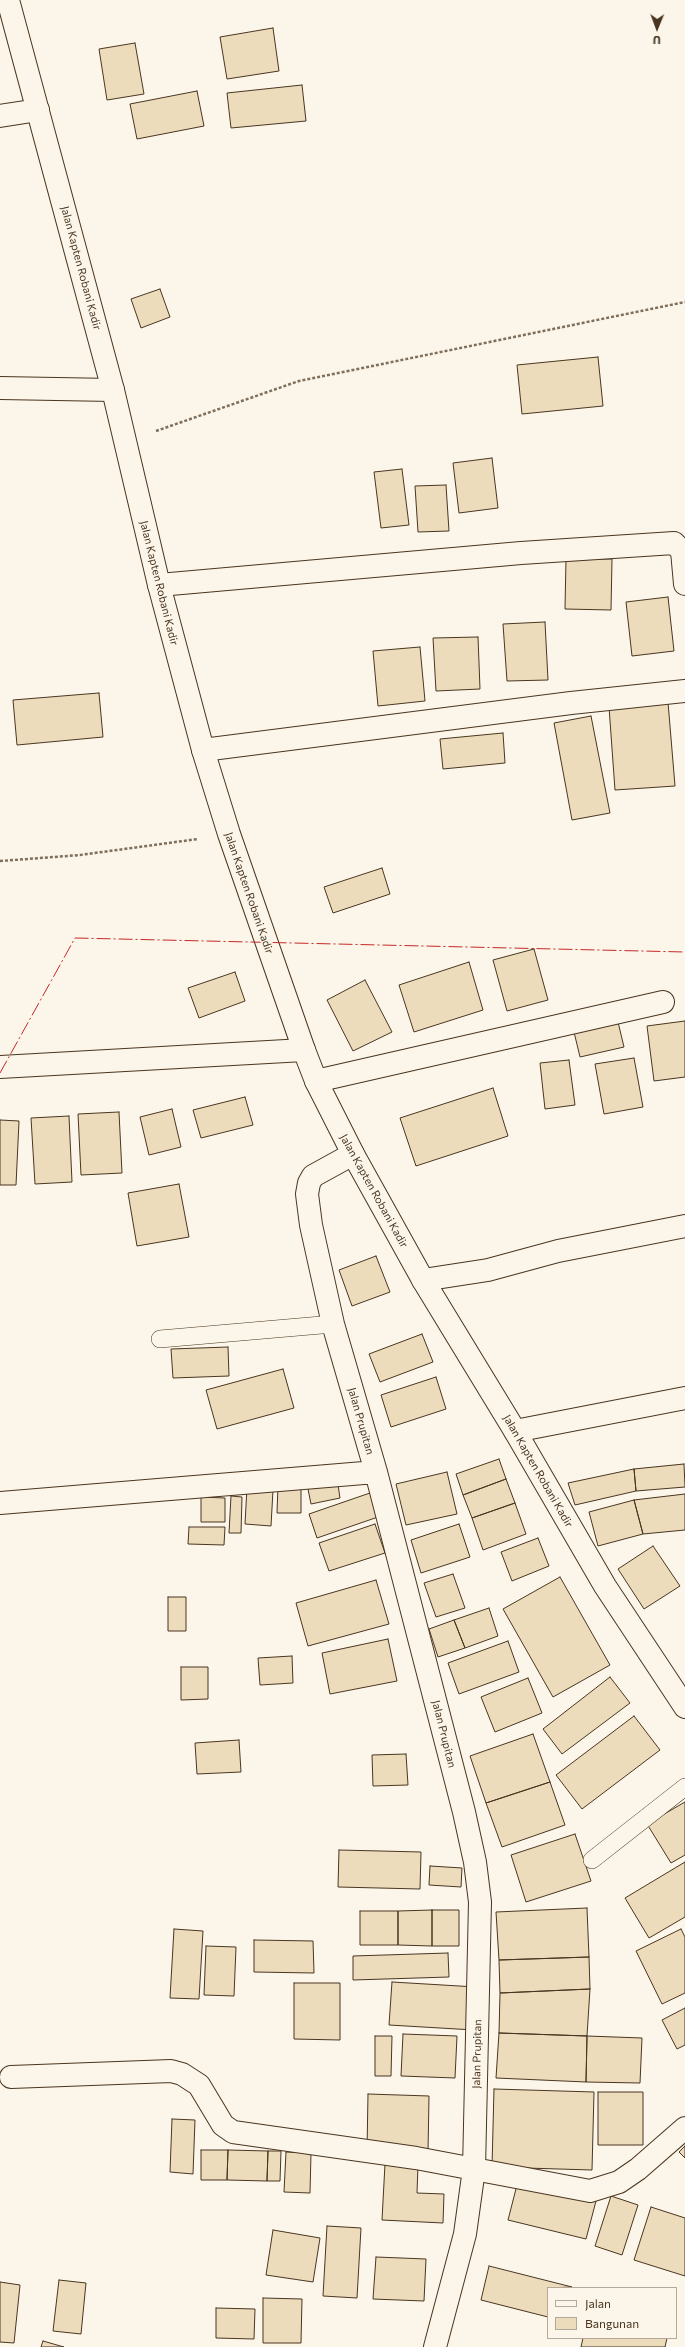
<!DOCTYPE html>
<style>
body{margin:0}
#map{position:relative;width:685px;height:2347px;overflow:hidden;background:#fbf6e9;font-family:Commissioner,sans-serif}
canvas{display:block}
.legend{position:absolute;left:547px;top:2287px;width:130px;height:52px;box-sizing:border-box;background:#fbf6e9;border:1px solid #b4a999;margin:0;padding:5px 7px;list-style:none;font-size:12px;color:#4a3520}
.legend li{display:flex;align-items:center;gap:8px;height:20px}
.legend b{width:20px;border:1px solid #b4a999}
.north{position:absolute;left:637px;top:8px;width:40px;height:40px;-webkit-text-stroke:3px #fbf6e9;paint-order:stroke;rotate:181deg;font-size:11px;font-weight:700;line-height:16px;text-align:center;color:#4a3520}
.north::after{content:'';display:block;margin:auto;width:14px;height:18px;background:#4a3520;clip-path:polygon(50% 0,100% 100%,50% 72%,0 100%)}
</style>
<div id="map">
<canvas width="685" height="2347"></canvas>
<ul class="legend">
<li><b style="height:5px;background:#fbf6e9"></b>Jalan</li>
<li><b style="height:11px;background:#ecdcbc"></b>Bangunan</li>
</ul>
<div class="north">U</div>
</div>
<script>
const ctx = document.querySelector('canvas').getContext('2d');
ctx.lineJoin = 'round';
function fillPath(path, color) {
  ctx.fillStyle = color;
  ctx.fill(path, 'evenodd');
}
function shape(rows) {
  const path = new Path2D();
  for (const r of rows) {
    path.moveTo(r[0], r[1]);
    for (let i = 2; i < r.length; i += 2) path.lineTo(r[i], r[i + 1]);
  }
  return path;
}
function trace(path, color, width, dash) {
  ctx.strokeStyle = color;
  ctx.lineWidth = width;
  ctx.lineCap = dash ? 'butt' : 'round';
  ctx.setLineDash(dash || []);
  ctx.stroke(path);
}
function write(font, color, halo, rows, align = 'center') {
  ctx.font = font + ' Commissioner,sans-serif';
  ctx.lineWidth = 3;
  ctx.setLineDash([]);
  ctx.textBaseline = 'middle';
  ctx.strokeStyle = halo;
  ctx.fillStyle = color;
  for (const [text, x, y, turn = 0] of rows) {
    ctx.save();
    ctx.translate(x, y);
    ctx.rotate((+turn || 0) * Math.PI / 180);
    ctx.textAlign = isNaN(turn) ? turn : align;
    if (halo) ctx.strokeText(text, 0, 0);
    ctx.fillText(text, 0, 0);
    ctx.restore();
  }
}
const building = shape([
 [273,28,279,71,227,79,220,37,273,28],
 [135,43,144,94,107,100,99,49,135,43],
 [302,85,306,121,231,128,227,93,302,85],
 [197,91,204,126,137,139,130,104,197,91],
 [160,289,170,317,141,328,131,299,160,289],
 [598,357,603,406,522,414,517,365,598,357],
 [492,458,498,508,459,513,453,463,492,458],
 [402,469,409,525,381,528,374,472,402,469],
 [446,485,449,531,418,532,415,486,446,485],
 [566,559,612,559,611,610,565,609,566,559],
 [668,597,674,651,632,656,626,602,668,597],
 [545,622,548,680,507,681,503,624,545,622],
 [478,637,480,689,436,691,433,638,478,637],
 [420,647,425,701,378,706,373,651,420,647],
 [99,693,103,737,17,745,13,700,99,693],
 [668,702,675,786,615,790,609,707,668,702],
 [591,716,610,813,572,820,554,723,591,716],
 [503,733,505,763,443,769,440,739,503,733],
 [382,868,390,894,333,913,324,887,382,868],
 [534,949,548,1000,507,1011,493,960,534,949],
 [469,962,483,1010,414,1032,399,985,469,962],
 [235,972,245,1001,199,1018,188,988,235,972],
 [365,980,392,1032,353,1051,327,1000,365,980],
 [685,1021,685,1077,654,1081,647,1026,685,1021],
 [618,1022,624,1047,580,1057,574,1032,618,1022],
 [634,1058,643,1107,604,1114,595,1064,634,1058],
 [569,1060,575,1105,545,1109,540,1063,569,1060],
 [493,1088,508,1136,416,1166,400,1118,493,1088],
 [245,1097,253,1125,201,1138,193,1110,245,1097],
 [172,1109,181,1147,149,1155,140,1117,172,1109],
 [119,1112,122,1173,81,1175,78,1114,119,1112],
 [69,1116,72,1182,35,1184,31,1118,69,1116],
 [0,1120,19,1121,16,1185,0,1185,0,1120],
 [179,1184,189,1237,137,1246,128,1193,179,1184],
 [376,1256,390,1292,352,1306,339,1270,376,1256],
 [422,1334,433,1362,380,1382,369,1354,422,1334],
 [228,1347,229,1376,173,1378,171,1349,228,1347],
 [283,1369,294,1408,217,1429,206,1390,283,1369],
 [436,1377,446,1409,391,1427,381,1395,436,1377],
 [499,1459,506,1479,463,1495,456,1474,499,1459],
 [684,1464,685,1487,636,1491,634,1469,684,1464],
 [634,1469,636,1491,575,1505,568,1483,634,1469],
 [447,1472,457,1514,406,1525,396,1484,447,1472],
 [337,1478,340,1498,311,1504,307,1484,337,1478],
 [506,1479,515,1503,472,1518,463,1495,506,1479],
 [278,1486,301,1486,301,1513,277,1513,278,1486],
 [247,1487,273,1490,271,1526,245,1524,247,1487],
 [370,1493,378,1517,317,1538,309,1514,370,1493],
 [685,1494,685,1530,643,1534,634,1500,685,1494],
 [231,1496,242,1497,241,1533,229,1533,231,1496],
 [201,1497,225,1498,225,1522,201,1522,201,1497],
 [634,1500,643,1534,598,1546,589,1512,634,1500],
 [515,1503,526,1534,483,1550,472,1518,515,1503],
 [375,1524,385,1553,329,1571,319,1543,375,1524],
 [459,1524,470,1557,421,1573,411,1540,459,1524],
 [189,1527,225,1527,224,1545,188,1544,189,1527],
 [538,1538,549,1566,512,1581,501,1552,538,1538],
 [653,1546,680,1586,644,1609,618,1569,653,1546],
 [453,1574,465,1608,436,1617,424,1583,453,1574],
 [560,1577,610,1665,553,1697,503,1609,560,1577],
 [376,1580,389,1624,308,1646,296,1603,376,1580],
 [168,1597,186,1597,186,1631,168,1631,168,1597],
 [489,1608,498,1636,465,1648,454,1620,489,1608],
 [454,1620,465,1648,438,1657,429,1629,454,1620],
 [388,1639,397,1681,330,1694,322,1653,388,1639],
 [508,1641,519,1672,459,1694,448,1663,508,1641],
 [292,1656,293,1683,260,1685,258,1658,292,1656],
 [181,1667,208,1667,208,1699,181,1700,181,1667],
 [610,1677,630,1703,562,1754,543,1729,610,1677],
 [528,1678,542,1713,495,1732,481,1697,528,1678],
 [634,1716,660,1750,582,1809,556,1775,634,1716],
 [533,1734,550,1782,486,1803,470,1756,533,1734],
 [239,1740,241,1772,197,1774,195,1743,239,1740],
 [406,1754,408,1785,373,1786,372,1755,406,1754],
 [550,1782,565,1825,502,1847,486,1803,550,1782],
 [685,1802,685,1855,671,1863,647,1824,685,1802],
 [575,1834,591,1881,526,1902,511,1855,575,1834],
 [339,1850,421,1852,420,1889,338,1887,339,1850],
 [685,1862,685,1917,649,1938,625,1898,685,1862],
 [430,1866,462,1868,461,1887,429,1885,430,1866],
 [587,1908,589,1957,499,1960,496,1912,587,1908],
 [432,1910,432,1946,398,1945,398,1911,432,1910],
 [432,1910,459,1910,459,1946,432,1946,432,1910],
 [360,1911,398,1911,398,1945,360,1945,360,1911],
 [174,1929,203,1931,199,1999,170,1998,174,1929],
 [681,1929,685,1937,685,1993,662,2004,636,1951,681,1929],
 [254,1940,313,1941,314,1973,254,1972,254,1940],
 [206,1946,236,1947,234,1996,204,1995,206,1946],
 [448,1953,449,1977,353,1980,353,1956,448,1953],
 [589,1957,590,1989,500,1993,499,1960,589,1957],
 [392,1982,476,1987,474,2030,389,2025,392,1982],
 [294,1983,340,1983,340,2040,294,2039,294,1983],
 [590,1989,587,2036,499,2033,500,1993,590,1989],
 [685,2008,685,2045,677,2049,662,2020,685,2008],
 [499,2033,587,2036,586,2082,496,2078,499,2033],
 [403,2034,457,2036,455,2078,401,2076,403,2034],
 [375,2036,392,2036,391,2076,375,2076,375,2036],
 [587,2036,642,2038,640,2083,586,2082,587,2036],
 [494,2089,594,2092,592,2170,492,2167,494,2089],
 [598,2092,643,2092,643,2145,598,2145,598,2092],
 [368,2094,429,2096,428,2152,367,2151,368,2094],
 [172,2119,195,2120,193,2174,170,2172,172,2119],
 [685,2146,685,2158,679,2152,685,2146],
 [201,2150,228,2150,227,2180,201,2180,201,2150],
 [228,2150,268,2151,267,2181,227,2180,228,2150],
 [268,2151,281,2151,280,2181,267,2181,268,2151],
 [286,2152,311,2153,310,2193,284,2192,286,2152],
 [385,2164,418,2165,417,2193,444,2194,443,2223,382,2220,385,2164],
 [518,2181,596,2201,586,2239,508,2220,518,2181],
 [611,2196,638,2205,622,2255,595,2246,611,2196],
 [651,2207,685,2218,685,2276,634,2260,651,2207],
 [327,2226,361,2228,357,2298,323,2296,327,2226],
 [273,2230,320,2238,313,2282,266,2275,273,2230],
 [376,2257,426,2259,424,2301,373,2299,376,2257],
 [489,2266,572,2287,548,2288,548,2317,481,2300,489,2266],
 [59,2280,86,2283,81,2334,53,2331,59,2280],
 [0,2282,20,2285,14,2343,0,2342,0,2282],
 [263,2298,302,2299,301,2343,263,2343,263,2298],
 [216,2308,255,2309,254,2339,216,2338,216,2308],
 [583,2338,667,2338,665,2347,581,2347,583,2338],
 [43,2341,64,2347,41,2347,43,2341]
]);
fillPath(building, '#ecdcbc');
trace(building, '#4a3520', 1);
const lane = shape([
 [160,1339,333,1324],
 [592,1860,685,1787]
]);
const street = shape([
 [0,116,38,110],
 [0,388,113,390],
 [159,585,521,553,674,543,682,551,685,584],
 [203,750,571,703,685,691],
 [0,1067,304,1050],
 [316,1081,663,1002],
 [353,1154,313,1176,309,1183,307,1194,311,1225,333,1324,376,1472,464,1812,475,1862,480,1902,474,2169,465,2234,435,2347],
 [423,1280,488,1270,558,1251,685,1226],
 [515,1431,685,1398],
 [0,1503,376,1472],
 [11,2077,171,2071,182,2074,199,2085,223,2125,233,2132,416,2158,590,2191,619,2182,638,2169,685,2128]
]);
const secondary = shape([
 [8,0,113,390,159,585,203,750,229,834,304,1050,316,1081,353,1154,423,1280,515,1431,605,1586,685,1707]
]);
trace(lane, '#4a3520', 18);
trace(street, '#4a3520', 24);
trace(secondary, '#4a3520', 24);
trace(shape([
 [156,431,299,381,685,302],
 [0,861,80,855,198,839]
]), '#7f6f5c', 2.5, [3, 2]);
trace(lane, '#fbf6e9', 17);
trace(street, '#fbf6e9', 22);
trace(secondary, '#fbf6e9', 22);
trace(shape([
 [0,1073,75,938,685,952]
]), '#c62828', 1, [14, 3, 2, 3]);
write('11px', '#4a3520', '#fbf6e9', [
 ["Jalan Kapten Robani Kadir",81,268,75],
 ["Jalan Kapten Robani Kadir",159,583,76],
 ["Jalan Kapten Robani Kadir",249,893,71],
 ["Jalan Kapten Robani Kadir",374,1191,61],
 ["Jalan Prupitan",361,1421,74],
 ["Jalan Kapten Robani Kadir",538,1471,60],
 ["Jalan Prupitan",444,1734,76],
 ["Jalan Prupitan",477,2054,-89]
]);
</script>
